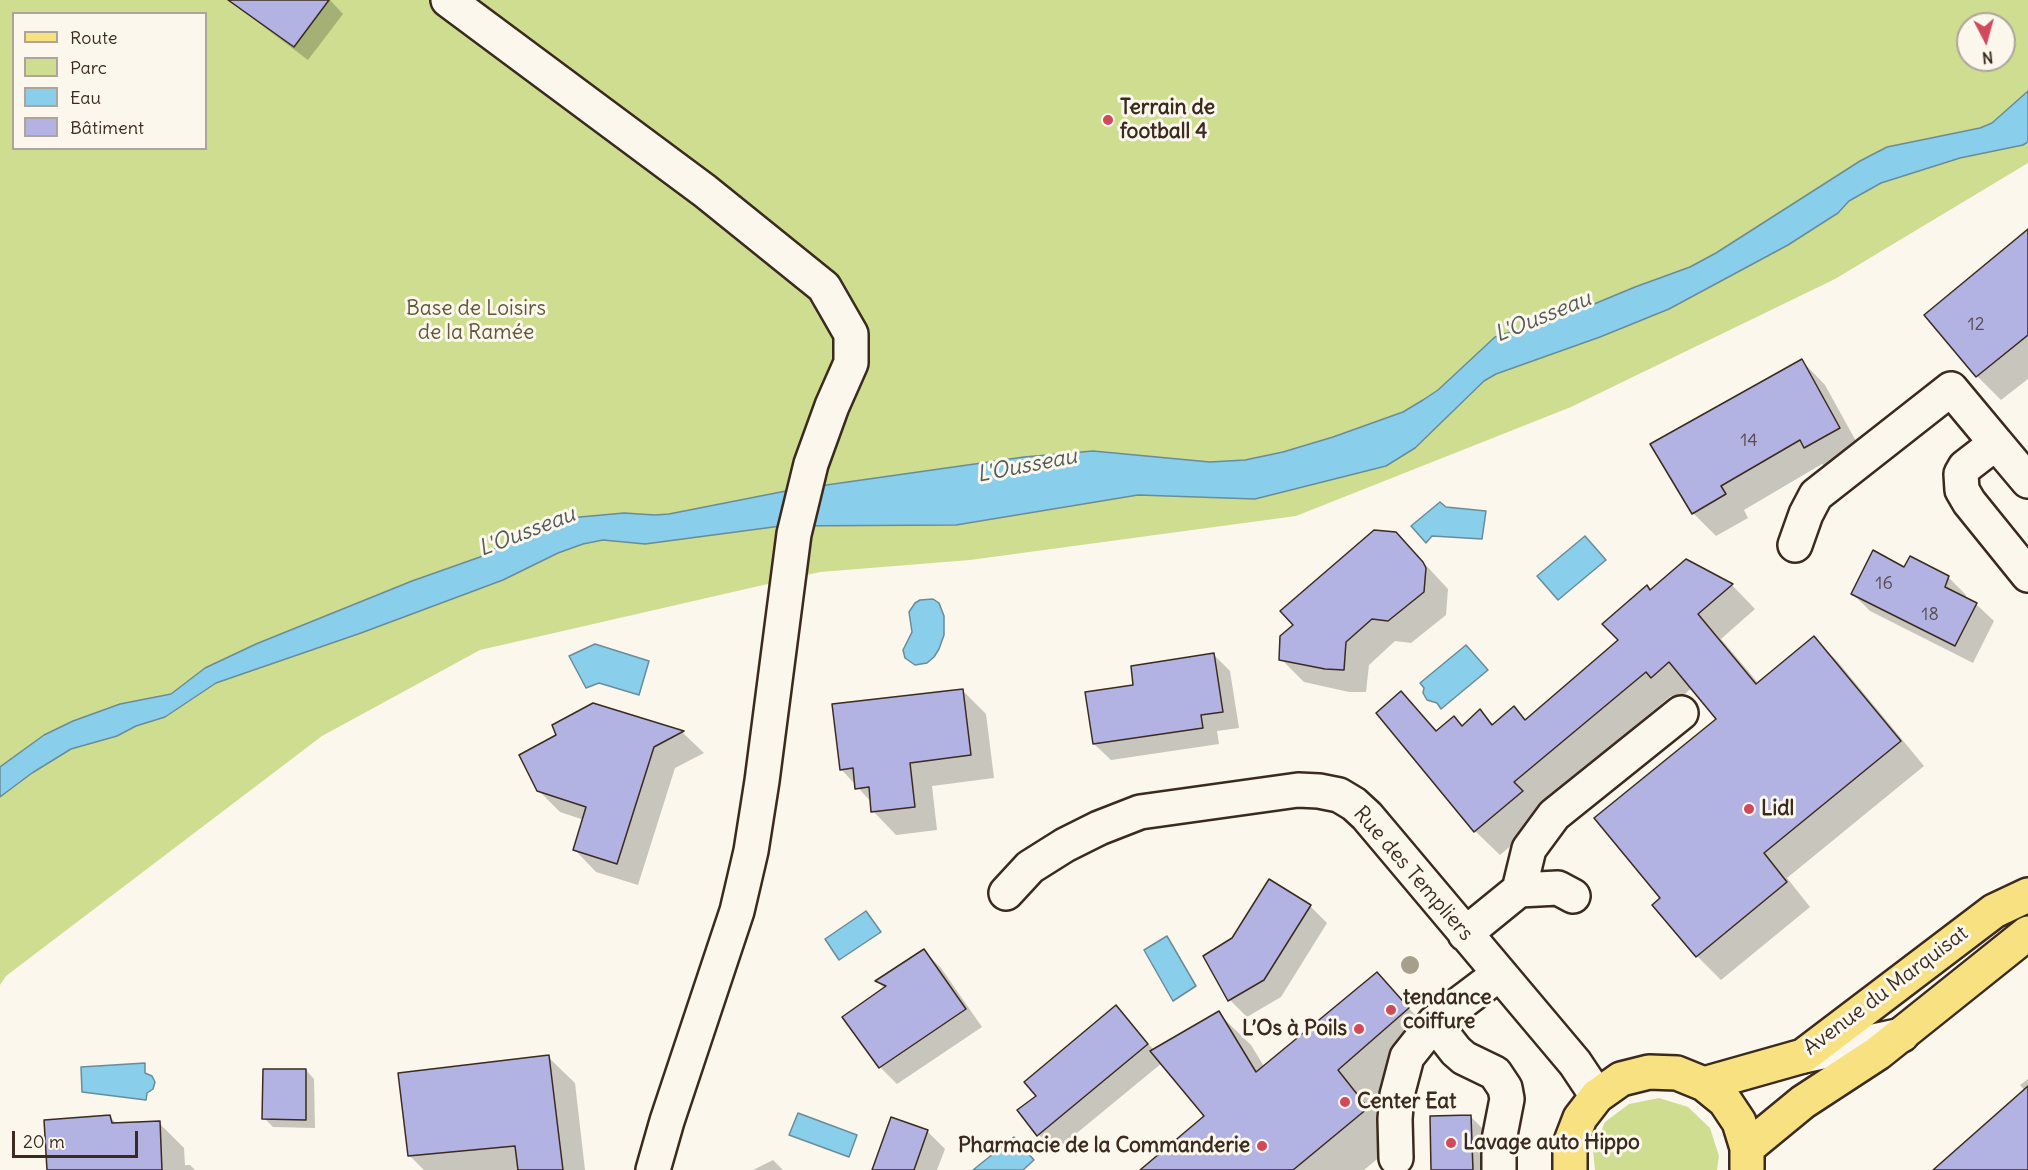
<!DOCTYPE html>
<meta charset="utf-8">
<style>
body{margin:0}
#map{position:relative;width:2028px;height:1170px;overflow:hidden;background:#fbf7ec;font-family:Delius,sans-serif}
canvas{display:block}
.legend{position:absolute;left:12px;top:12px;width:195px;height:138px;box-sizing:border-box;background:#fbf7ec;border:2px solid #aea59a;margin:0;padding:8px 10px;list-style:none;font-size:18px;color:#3b2a1e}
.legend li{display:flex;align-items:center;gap:12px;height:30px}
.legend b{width:30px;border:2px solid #aea59a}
.north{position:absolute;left:1956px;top:12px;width:60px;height:60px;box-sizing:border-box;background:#fbf7ec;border:2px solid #aea59a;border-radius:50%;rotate:174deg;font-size:16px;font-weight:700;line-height:24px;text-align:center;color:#3b2a1e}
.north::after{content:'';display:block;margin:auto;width:21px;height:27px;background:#d1495b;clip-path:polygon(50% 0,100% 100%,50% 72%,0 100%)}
.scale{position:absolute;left:12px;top:1131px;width:126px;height:27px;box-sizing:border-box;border:3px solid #3b2a1e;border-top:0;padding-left:8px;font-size:18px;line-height:21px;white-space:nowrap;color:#3b2a1e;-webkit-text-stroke:4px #fbf7ec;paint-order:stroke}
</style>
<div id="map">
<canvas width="2028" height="1170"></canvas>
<ul class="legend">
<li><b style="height:8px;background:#f8e181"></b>Route</li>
<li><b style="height:16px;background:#cfdd91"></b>Parc</li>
<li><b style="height:16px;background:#89ceea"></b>Eau</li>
<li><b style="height:16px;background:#b2b2e3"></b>Bâtiment</li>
</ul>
<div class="north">N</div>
<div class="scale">20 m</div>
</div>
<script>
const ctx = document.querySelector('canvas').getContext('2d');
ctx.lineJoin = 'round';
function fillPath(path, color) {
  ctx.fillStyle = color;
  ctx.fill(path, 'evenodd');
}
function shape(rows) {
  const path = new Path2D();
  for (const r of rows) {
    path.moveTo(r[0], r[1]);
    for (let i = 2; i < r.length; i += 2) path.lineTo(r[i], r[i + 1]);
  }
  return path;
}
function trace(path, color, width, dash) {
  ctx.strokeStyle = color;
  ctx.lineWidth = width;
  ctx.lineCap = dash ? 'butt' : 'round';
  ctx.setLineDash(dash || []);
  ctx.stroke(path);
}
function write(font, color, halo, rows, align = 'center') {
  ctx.font = font + ' Delius,sans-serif';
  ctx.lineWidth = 6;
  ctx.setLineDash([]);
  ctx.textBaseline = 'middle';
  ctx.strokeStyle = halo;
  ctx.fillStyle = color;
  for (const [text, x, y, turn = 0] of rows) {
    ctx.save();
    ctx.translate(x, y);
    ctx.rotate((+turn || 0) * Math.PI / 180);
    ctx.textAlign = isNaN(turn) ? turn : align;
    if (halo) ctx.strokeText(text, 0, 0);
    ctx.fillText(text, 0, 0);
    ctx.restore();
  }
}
fillPath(shape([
 [0,0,2028,0,2028,163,1835,279,1571,407,1296,516,970,560,820,572,480,650,322,736,6,976,0,985],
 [14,14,206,14,206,148,14,148],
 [1968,24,2004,24,2004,60,1968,60],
 [1659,1098,1688,1107,1710,1128,1719,1156,1717,1170,1595,1170,1593,1150,1605,1122,1629,1104]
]), '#cfdd91');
const water = shape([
 [2028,91,2028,142,2023,145,1960,158,1881,183,1849,201,1838,213,1788,245,1669,309,1600,337,1496,374,1484,381,1415,448,1386,466,1255,499,1138,495,956,525,781,526,645,544,603,540,583,544,558,553,503,580,361,633,216,683,165,717,136,726,117,736,71,749,32,773,0,797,0,767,44,735,73,721,120,704,171,694,205,668,256,644,412,581,480,557,520,534,544,526,580,517,624,513,655,515,669,514,791,490,1024,457,1093,451,1210,462,1245,460,1283,452,1333,437,1403,412,1423,400,1438,390,1495,337,1582,309,1635,287,1690,267,1716,253,1860,161,1887,147,1980,128,1992,123,2028,91],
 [1440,502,1446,507,1486,511,1482,539,1432,536,1426,543,1411,526,1440,502],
 [1585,536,1606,560,1558,600,1537,576,1585,536],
 [933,599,939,603,944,616,944,635,939,649,934,657,927,663,915,665,905,658,903,650,912,632,909,612,915,603,920,600,933,599],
 [595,644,649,661,639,695,599,683,586,688,569,656,595,644],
 [1466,645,1488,670,1441,709,1437,703,1427,700,1423,693,1424,688,1420,683,1466,645],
 [866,911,881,932,839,960,825,939,866,911],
 [1167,936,1196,986,1173,1001,1144,950,1167,936],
 [145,1063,145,1073,152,1076,155,1082,153,1089,147,1093,146,1100,82,1092,81,1067,145,1063],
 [798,1113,857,1135,849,1157,789,1135,798,1113],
 [1014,1137,1034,1160,1023,1170,973,1170,1014,1137]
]);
fillPath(water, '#89ceea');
trace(water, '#6a8c98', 1.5);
fillPath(shape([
 [228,0,330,0,343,14,308,60],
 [2028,231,2028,379,2001,400,1977,376],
 [1802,361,1825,385,1862,452,1829,470,1822,464,1744,510,1748,518,1716,536,1693,513],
 [1396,533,1448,589,1446,615,1411,643,1395,641,1369,665,1366,692,1349,692,1304,682,1281,659],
 [1686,561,1732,585,1755,609,1721,639,1759,684,1814,638,1838,662,1924,766,1787,878,1810,907,1721,980,1697,956,1662,898,1718,719,1692,688,1676,701,1671,696,1537,807,1546,816,1500,855,1475,831,1378,713,1401,693,1437,731,1454,718,1463,727,1480,711,1494,726,1514,708,1527,721,1620,640,1651,591],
 [1905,569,1948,577,1966,595,1965,598,1976,604,1994,621,1973,663,1870,611,1853,594],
 [1213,654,1230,671,1239,728,1217,731,1219,744,1111,760,1094,744,1135,686],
 [963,691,986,714,994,778,932,786,937,830,896,835,873,811,872,803,841,769],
 [593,705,683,733,704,753,675,768,638,885,596,872,575,850,584,820,560,812,538,790,558,736],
 [1310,906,1327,923,1281,997,1247,1017,1230,1000],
 [924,951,941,968,982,1027,897,1084,880,1067,885,989,878,982],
 [1382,979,1440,1042,1369,1103,1399,1141,1364,1170,1142,1170,1206,1116,1162,1063,1055,1151,1038,1134,1038,1096,1116,1007,1154,1050,1218,1013,1251,1045,1265,1068],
 [548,1057,575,1083,585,1170,424,1170,409,1155],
 [306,1070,314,1079,315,1128,273,1127,264,1118],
 [2028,1079,2028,1170,1935,1170,2025,1091,2020,1085],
 [110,1117,117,1124,159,1123,184,1148,185,1165,190,1165,195,1170,48,1170],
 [1471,1117,1489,1135,1490,1170,1432,1170],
 [927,1131,945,1149,937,1170,874,1170],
 [773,1160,783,1170,753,1170]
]), '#0003');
const building = shape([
 [228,0,329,0,294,47,228,0],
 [2028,229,2028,335,1976,377,1924,315,2028,229],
 [1802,359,1840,428,1804,448,1800,440,1721,486,1726,494,1692,514,1650,444,1802,359],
 [1374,530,1396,532,1423,562,1426,568,1424,592,1388,621,1372,619,1346,642,1344,670,1325,669,1279,660,1280,636,1293,625,1280,611,1374,530],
 [1873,550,1904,567,1910,556,1949,576,1945,587,1977,603,1955,646,1851,594,1873,550],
 [1686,559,1733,584,1698,614,1756,684,1814,636,1901,741,1764,853,1787,882,1696,957,1652,905,1660,898,1594,818,1716,719,1669,662,1651,678,1646,672,1514,782,1523,791,1474,832,1376,713,1401,691,1436,731,1454,716,1462,726,1480,709,1492,725,1514,706,1525,720,1618,640,1602,624,1647,585,1650,590,1686,559],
 [1214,653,1223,712,1201,715,1203,728,1093,744,1085,692,1133,685,1131,666,1214,653],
 [963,689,971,755,910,763,915,807,871,812,869,787,855,789,853,768,840,770,832,704,963,689],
 [593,703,684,731,654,747,617,864,573,850,586,807,537,791,519,755,556,735,552,725,593,703],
 [1269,879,1311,905,1264,980,1228,1001,1203,956,1232,938,1269,879],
 [924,949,966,1009,879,1068,842,1017,886,986,875,981,924,949],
 [1377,972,1409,1008,1338,1070,1368,1108,1293,1170,1140,1170,1204,1116,1150,1051,1219,1011,1256,1072,1377,972],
 [1116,1005,1148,1044,1037,1136,1017,1110,1036,1096,1024,1082,1116,1005],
 [549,1055,563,1170,518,1170,515,1146,408,1156,398,1073,549,1055],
 [263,1069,306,1069,306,1120,262,1119,263,1069],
 [2028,1086,2028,1170,1933,1170,2028,1086],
 [110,1115,112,1123,160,1121,162,1170,47,1170,44,1120,110,1115],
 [1471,1115,1473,1170,1431,1170,1430,1116,1471,1115],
 [891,1117,928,1130,914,1170,872,1170,891,1117]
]);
fillPath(building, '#b2b2e3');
trace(building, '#3b2a1e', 1.5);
const minor = shape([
 [448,0,705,191,824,287,851,334,851,363,832,406,811,464,794,534,762,781,751,851,737,911,667,1121,653,1170],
 [2028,481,1996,443,1965,467,1961,474,1962,490,1969,502,2028,575],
 [1795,545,1806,514,1816,495,1951,389,1996,443],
 [1519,890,1529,849,1554,815,1681,713],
 [1006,893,1030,867,1065,845,1099,828,1140,812,1298,790,1319,791,1339,795,1354,804,1367,816,1575,1063,1597,1096],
 [1465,934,1519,890,1558,888,1573,896],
 [1434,1023,1456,1051,1464,1058,1495,1073,1505,1088,1507,1099,1499,1140,1499,1170],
 [1803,1056,1902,1035],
 [1396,1158,1395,1119,1397,1095,1407,1057,1434,1023,1499,974]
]);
const major = shape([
 [1704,1084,1803,1056,1994,911,2028,895],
 [1747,1148,1803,1102,1878,1053,2028,933],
 [1570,1170,1570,1144,1580,1118,1597,1096,1621,1079,1649,1072,1677,1073,1704,1084,1725,1101,1739,1122,1747,1148,1747,1168]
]);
trace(minor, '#3b2a1e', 38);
trace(major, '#3b2a1e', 38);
trace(minor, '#fbf7ec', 33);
trace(major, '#f8e181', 33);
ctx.fillStyle = '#a69f8b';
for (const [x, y] of [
 [1410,965]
]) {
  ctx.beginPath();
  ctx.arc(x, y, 9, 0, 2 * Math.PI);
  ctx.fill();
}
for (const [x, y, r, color] of [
 [1108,120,6,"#d1495b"],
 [1749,809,6,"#d1495b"],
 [1391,1010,6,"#d1495b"],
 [1359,1029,6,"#d1495b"],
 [1345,1102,6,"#d1495b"],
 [1451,1143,6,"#d1495b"],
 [1262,1146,6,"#d1495b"]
]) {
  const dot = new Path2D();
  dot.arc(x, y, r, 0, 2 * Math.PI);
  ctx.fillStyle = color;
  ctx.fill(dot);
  trace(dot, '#fbf7ec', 2);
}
write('18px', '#594c4f', null, [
 ["12",1976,325],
 ["14",1749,441],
 ["16",1884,584],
 ["18",1930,615]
]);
write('bold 21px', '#3b2a1e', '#fbf7ec', [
 ["Terrain de",1120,108],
 ["football 4",1120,132],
 ["Lidl",1761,809],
 ["tendance",1403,998],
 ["coiffure",1403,1022],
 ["L’Os à Poils",1347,1029,"right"],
 ["Center Eat",1357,1102],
 ["Lavage auto Hippo",1463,1143],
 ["Pharmacie de la Commanderie",1250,1146,"right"]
], 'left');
write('21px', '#60573b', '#fbf7ec', [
 ["Base de Loisirs",476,309],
 ["de la Ramée",476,333]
]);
write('21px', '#3b2a1e', '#fbf7ec', [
 ["Rue des Templiers",1413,874,49],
 ["Avenue du Marquisat",1886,991,-37]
]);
write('italic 22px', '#525b5b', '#fbf7ec', [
 ["L'Ousseau",1543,317,-22],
 ["L'Ousseau",1027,466,-11],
 ["L'Ousseau",527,532,-21]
]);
</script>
